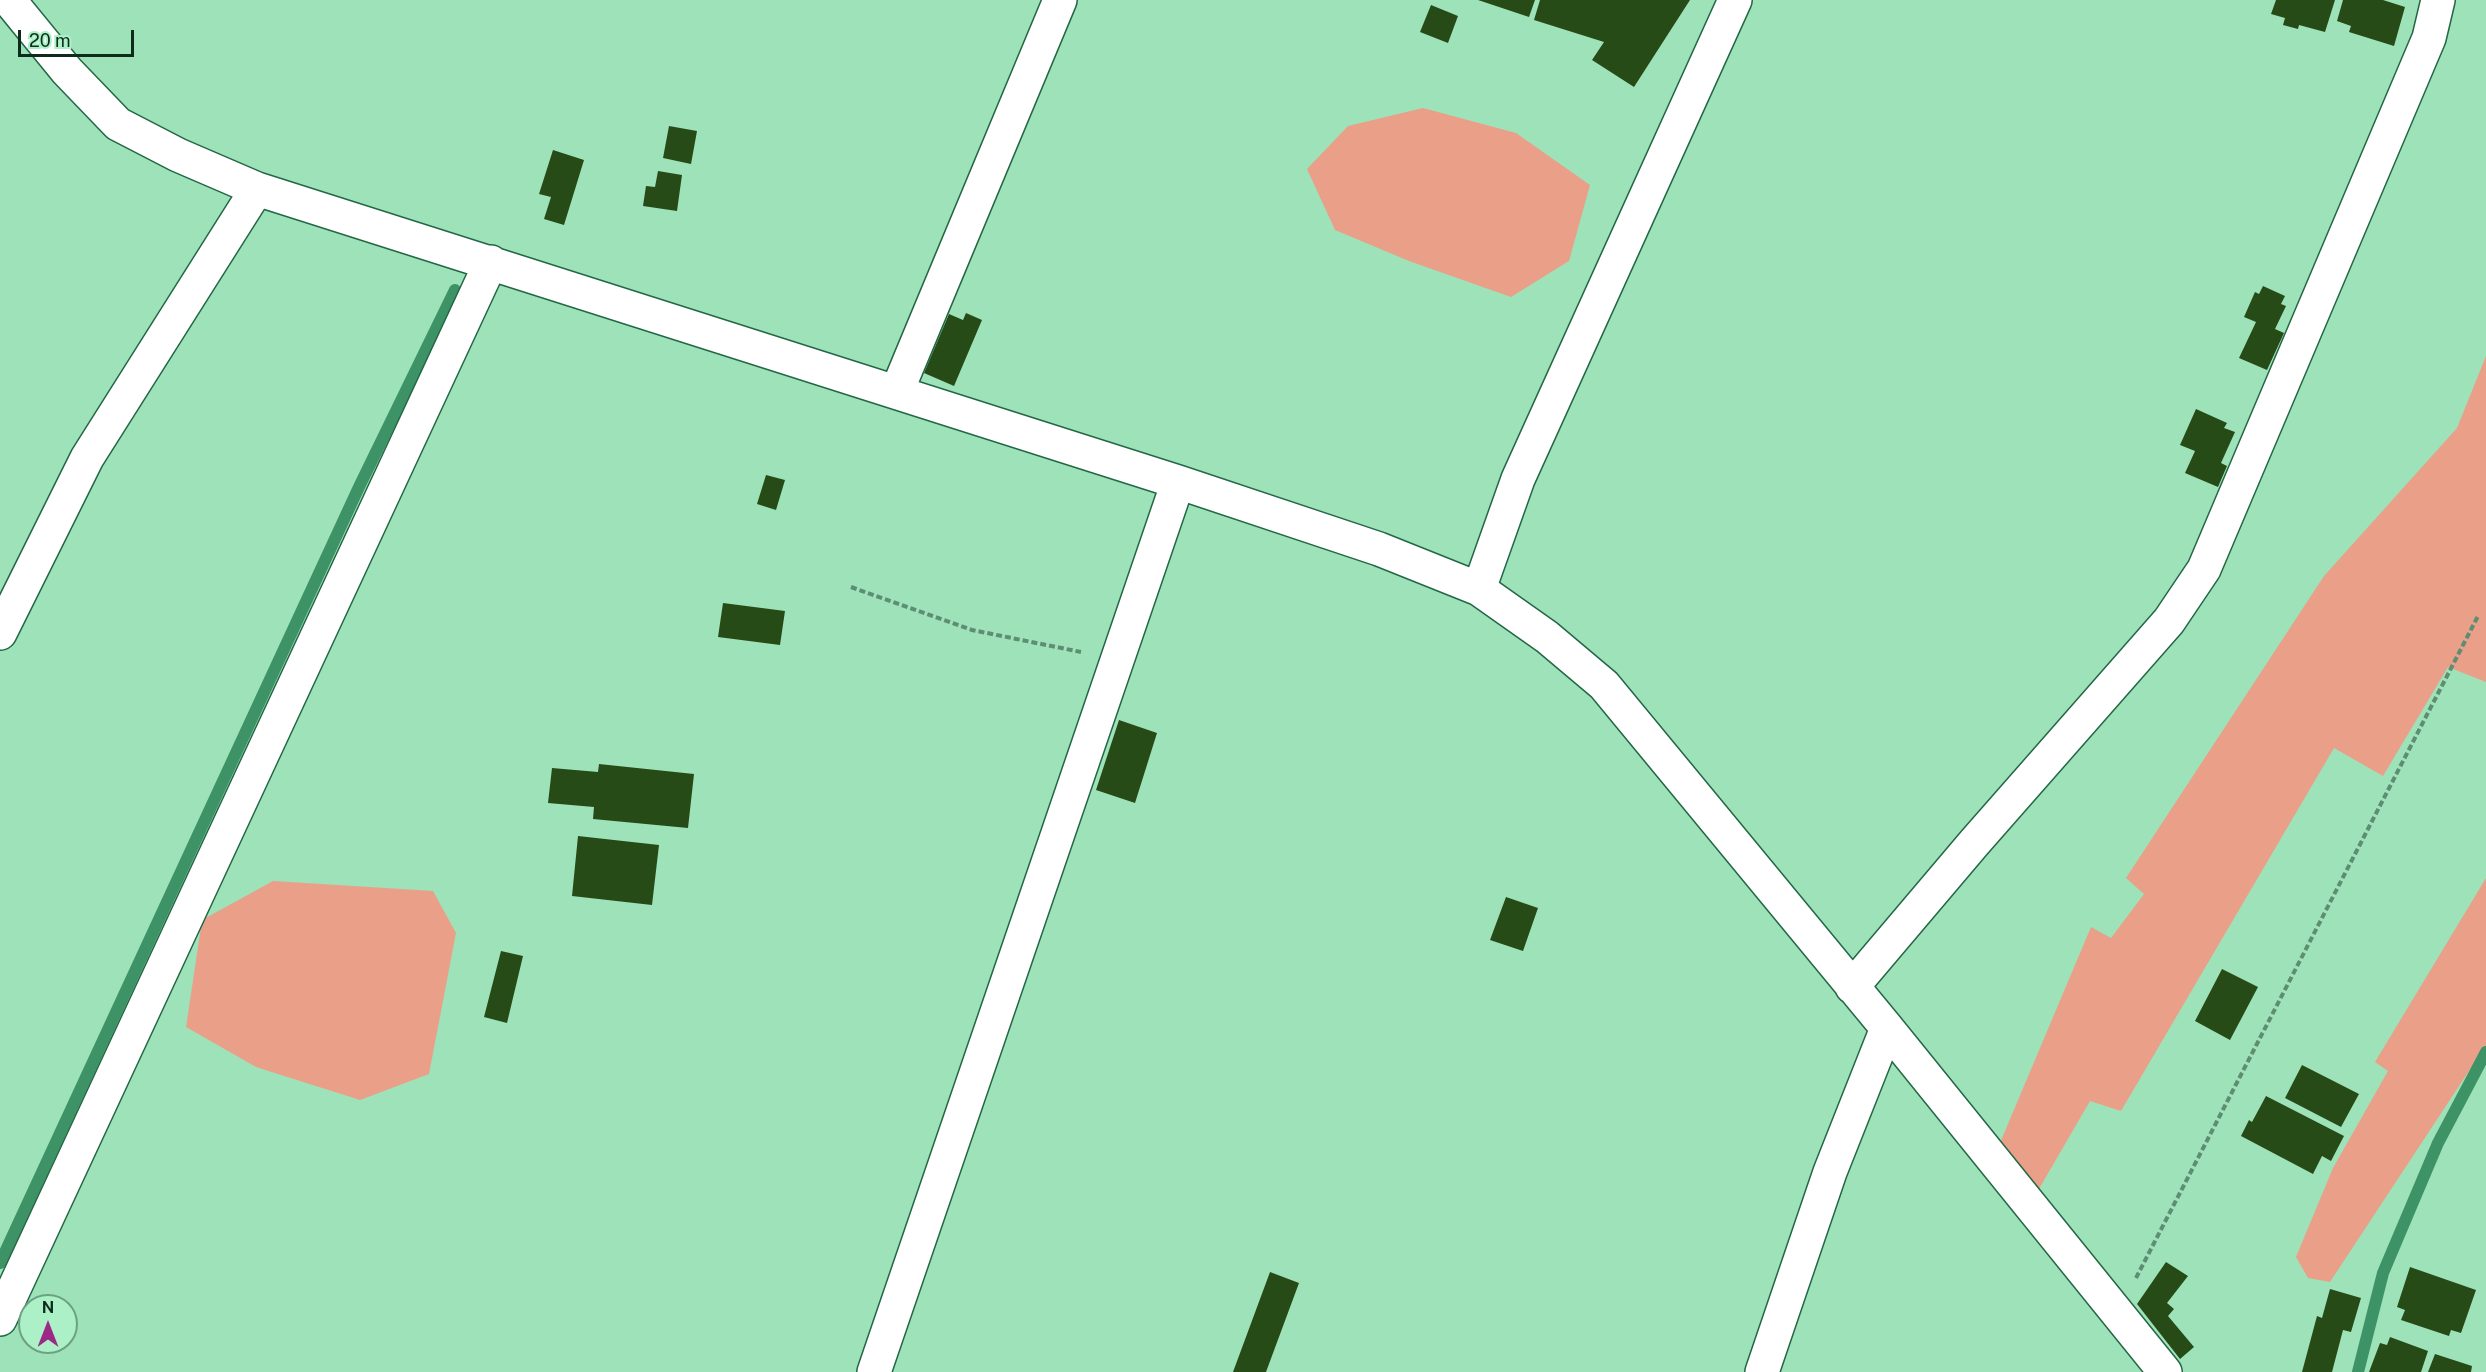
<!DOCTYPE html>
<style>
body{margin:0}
#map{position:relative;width:2486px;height:1372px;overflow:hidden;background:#9ee2b9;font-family:"Public Sans",sans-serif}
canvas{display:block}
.north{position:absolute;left:18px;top:1294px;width:60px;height:60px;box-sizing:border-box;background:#abf0c6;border:2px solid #6da182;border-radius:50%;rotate:0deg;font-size:16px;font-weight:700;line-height:24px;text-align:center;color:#0f2b1c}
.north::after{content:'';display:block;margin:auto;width:21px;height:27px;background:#9c2985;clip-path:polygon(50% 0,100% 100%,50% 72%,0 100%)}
.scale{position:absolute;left:18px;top:30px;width:116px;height:27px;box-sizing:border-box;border:3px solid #0f2b1c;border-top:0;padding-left:8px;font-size:18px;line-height:21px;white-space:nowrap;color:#0f2b1c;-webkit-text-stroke:4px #abf0c6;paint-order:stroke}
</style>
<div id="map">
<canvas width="2486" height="1372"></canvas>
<div class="north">N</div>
<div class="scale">20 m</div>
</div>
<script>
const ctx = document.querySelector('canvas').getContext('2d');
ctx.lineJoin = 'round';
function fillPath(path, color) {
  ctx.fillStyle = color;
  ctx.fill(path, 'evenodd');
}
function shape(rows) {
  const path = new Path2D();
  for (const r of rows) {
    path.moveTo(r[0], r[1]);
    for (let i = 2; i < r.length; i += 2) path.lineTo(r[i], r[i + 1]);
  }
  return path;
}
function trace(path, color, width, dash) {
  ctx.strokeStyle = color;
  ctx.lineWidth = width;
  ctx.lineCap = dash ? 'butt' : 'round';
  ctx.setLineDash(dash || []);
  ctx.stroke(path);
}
fillPath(shape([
 [1423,108,1516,133,1590,185,1569,261,1511,297,1409,261,1335,230,1307,169,1348,126],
 [2486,356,2486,682,2448,667,2383,776,2334,748,2121,1111,2090,1101,2036,1194,1997,1150,2091,927,2111,938,2144,894,2126,878,2324,576,2457,428],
 [2486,878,2486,1045,2330,1282,2308,1278,2296,1257,2333,1168,2388,1071,2375,1062],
 [273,881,433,891,456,933,429,1074,360,1100,256,1067,186,1027,202,920]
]), '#ea9f89');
trace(shape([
 [0,1263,359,487,455,290],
 [2358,1372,2383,1273,2438,1143,2486,1052]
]), '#3e9366', 12);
fillPath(shape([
 [1478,0,1535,0,1529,17],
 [1540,0,1690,0,1634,87,1592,60,1604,42,1534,20],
 [2276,0,2335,0,2325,32,2299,25,2298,29,2283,25,2285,18,2271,14],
 [2343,0,2383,0,2405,7,2394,46,2349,32,2351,26,2337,21],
 [1431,5,1458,16,1448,43,1420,32],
 [669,126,697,131,691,164,663,158],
 [553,150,584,160,564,225,544,219,551,197,539,194],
 [658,171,682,175,677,211,643,206,646,186,655,187],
 [2263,286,2285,296,2281,304,2286,306,2275,329,2284,333,2267,370,2239,358,2256,322,2244,317,2255,292,2259,294],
 [966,313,982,320,954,386,924,373,949,314,963,320],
 [2196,409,2227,423,2224,428,2235,432,2221,463,2227,466,2218,487,2185,473,2195,451,2180,445],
 [766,475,785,480,776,510,757,504],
 [723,603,785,611,780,645,718,637],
 [1119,720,1157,733,1135,803,1096,790],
 [599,764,694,774,688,828,593,819,594,807,548,803,552,768,598,772],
 [578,836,659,845,652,905,572,896],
 [1506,897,1538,908,1523,951,1490,940],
 [501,951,523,956,507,1023,484,1017],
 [2222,969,2258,987,2230,1040,2195,1021],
 [2302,1065,2359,1094,2341,1127,2285,1098],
 [2266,1096,2344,1136,2331,1161,2322,1156,2313,1174,2241,1136,2249,1120,2252,1122],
 [2166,1262,2188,1276,2167,1303,2174,1309,2168,1316,2194,1347,2180,1359,2137,1304],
 [2410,1267,2476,1290,2461,1333,2451,1330,2449,1336,2401,1320,2405,1310,2397,1307],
 [1270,1272,1299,1283,1266,1372,1233,1372],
 [2330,1289,2361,1298,2351,1332,2343,1330,2332,1372,2302,1372,2317,1316,2322,1318],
 [2390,1337,2428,1351,2421,1372,2369,1372,2380,1343,2387,1345],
 [2435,1354,2472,1366,2471,1372,2428,1372]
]), '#274b17');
const minor = shape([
 [9,0,67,71,118,124,178,155,257,189,1178,482,1379,549,1479,589,1547,637,1604,685,1887,1028,2165,1372],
 [897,391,1060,0],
 [1479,589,1518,479,1735,0],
 [0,633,87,458,257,189],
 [1852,987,1974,843,2169,621,2204,569,2429,38,2438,0],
 [0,1319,491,262],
 [874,1372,1178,482],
 [1762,1372,1830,1172,1887,1028]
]);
trace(minor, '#236744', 36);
trace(shape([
 [851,587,972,630,1081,652],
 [2136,1278,2478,616]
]), '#5d8e71', 4, [6, 3]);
trace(minor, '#fff', 33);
</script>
